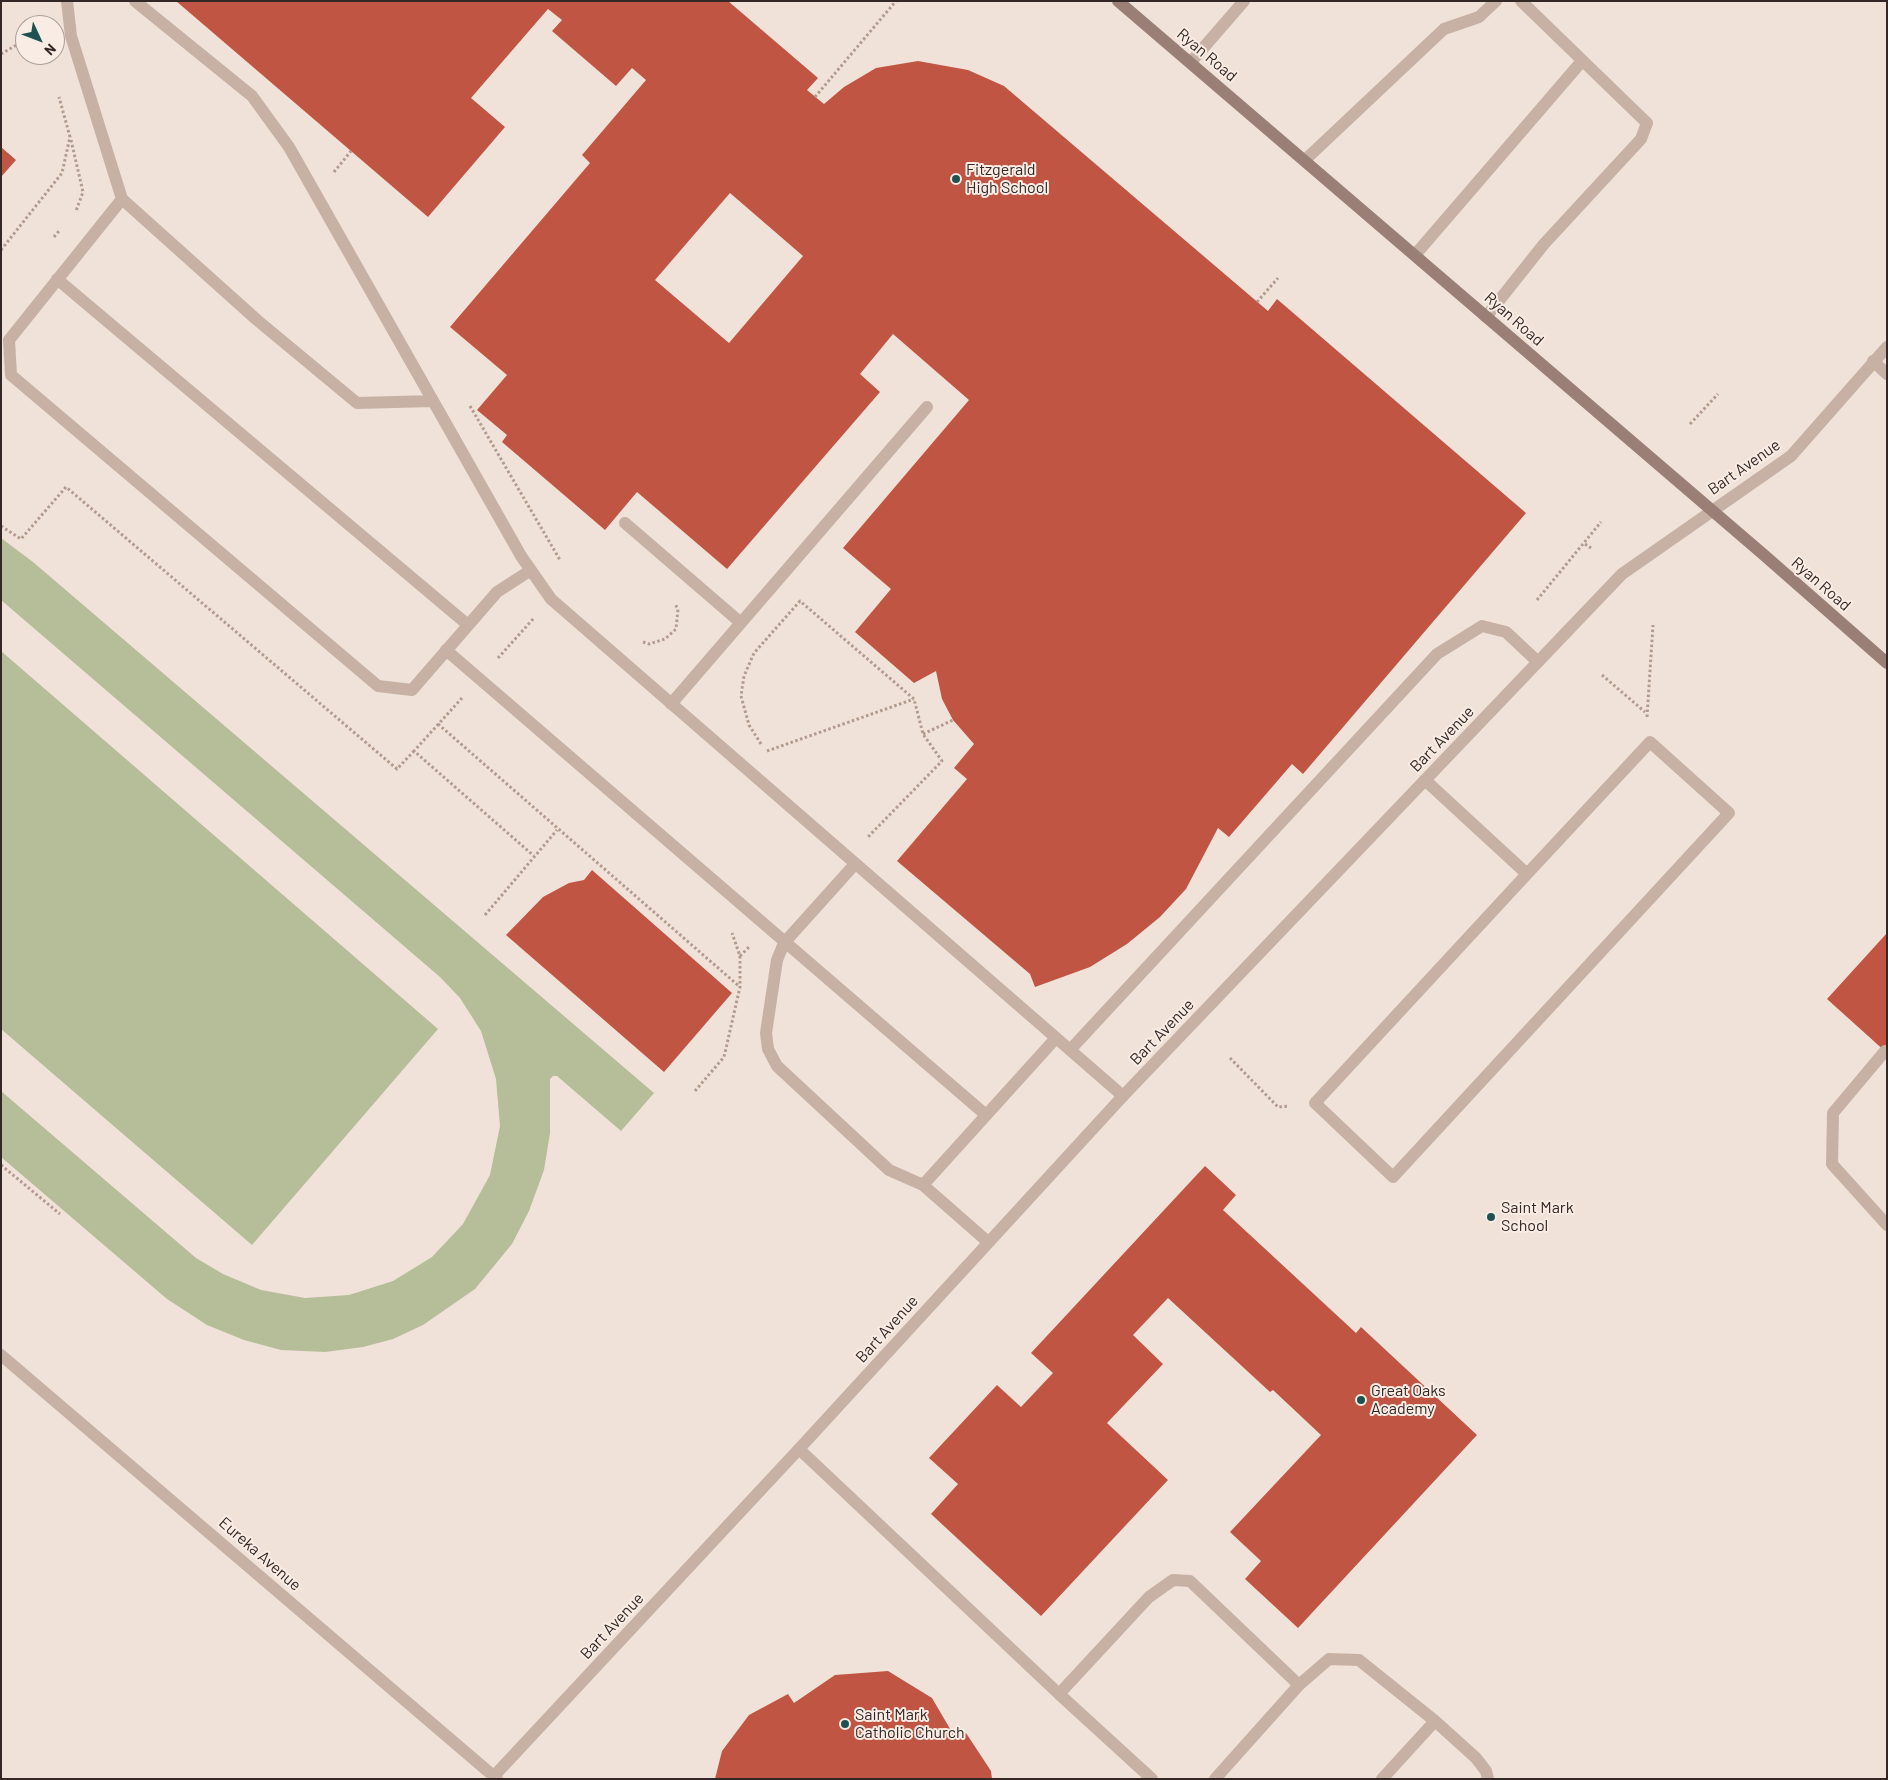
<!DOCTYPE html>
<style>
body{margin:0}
#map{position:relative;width:1888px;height:1780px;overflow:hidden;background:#f0e2d8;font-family:Barlow,sans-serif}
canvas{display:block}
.frame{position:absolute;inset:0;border:2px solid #332826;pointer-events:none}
.north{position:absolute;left:15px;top:15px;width:50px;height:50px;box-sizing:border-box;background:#f8ece4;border:1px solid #a99e98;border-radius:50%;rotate:133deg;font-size:14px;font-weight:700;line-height:20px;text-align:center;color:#332826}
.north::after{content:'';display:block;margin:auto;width:18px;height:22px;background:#1d5250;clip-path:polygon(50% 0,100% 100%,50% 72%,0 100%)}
</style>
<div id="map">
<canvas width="1888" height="1780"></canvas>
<div class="frame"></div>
<div class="north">N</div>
</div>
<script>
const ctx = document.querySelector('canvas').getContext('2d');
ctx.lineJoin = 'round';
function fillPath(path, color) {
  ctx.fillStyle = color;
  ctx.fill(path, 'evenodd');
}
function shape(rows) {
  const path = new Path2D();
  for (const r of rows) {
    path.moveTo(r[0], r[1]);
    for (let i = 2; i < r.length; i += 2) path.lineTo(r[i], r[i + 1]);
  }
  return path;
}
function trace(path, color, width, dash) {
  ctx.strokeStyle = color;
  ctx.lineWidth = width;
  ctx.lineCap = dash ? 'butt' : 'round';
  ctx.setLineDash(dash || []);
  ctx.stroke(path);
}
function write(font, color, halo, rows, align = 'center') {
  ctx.font = font + ' Barlow,sans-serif';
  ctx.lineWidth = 4;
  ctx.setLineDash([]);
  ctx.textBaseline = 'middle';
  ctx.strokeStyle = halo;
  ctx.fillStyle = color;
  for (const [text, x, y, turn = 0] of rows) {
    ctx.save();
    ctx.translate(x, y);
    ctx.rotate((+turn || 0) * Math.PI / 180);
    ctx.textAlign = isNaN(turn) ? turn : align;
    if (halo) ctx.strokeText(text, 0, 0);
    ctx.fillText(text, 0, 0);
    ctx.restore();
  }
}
fillPath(shape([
 [1,538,33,562,654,1093,621,1131,557,1076,553,1076,550,1079,550,1133,544,1170,529,1211,512,1244,475,1289,423,1325,393,1339,363,1347,325,1352,281,1350,244,1340,207,1325,167,1299,1,1157,1,1091,196,1258,223,1274,261,1290,305,1298,349,1295,393,1281,432,1257,463,1224,490,1175,500,1126,496,1079,481,1031,460,998,440,977,1,600],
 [1,651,438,1029,252,1245,1,1029]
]), '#b5be99');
fillPath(shape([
 [176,1,728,1,818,78,807,90,824,104,844,87,876,68,918,61,968,70,1004,86,1268,311,1277,299,1526,513,1303,774,1292,764,1229,837,1218,828,1186,889,1160,917,1127,944,1090,967,1035,987,1030,974,897,861,967,779,954,768,974,744,953,720,942,699,936,671,914,683,855,632,891,589,843,548,969,400,893,334,860,374,880,392,727,569,637,492,605,530,502,442,507,435,477,410,507,375,450,327,590,163,582,155,646,80,632,68,616,86,552,31,562,20,548,9,471,98,505,127,428,217],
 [730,193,803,256,729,343,655,280],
 [1,147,16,160,1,177],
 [592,870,732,993,664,1072,506,935,543,897,569,883,584,880],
 [1887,933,1887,1053,1827,999],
 [1205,1166,1236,1195,1223,1210,1356,1333,1361,1327,1477,1435,1298,1628,1245,1579,1261,1561,1230,1532,1321,1435,1273,1390,1270,1392,1168,1298,1133,1335,1163,1364,1107,1423,1168,1480,1041,1616,931,1514,958,1484,929,1458,997,1385,1021,1407,1053,1373,1031,1353],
 [888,1671,932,1698,956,1739,966,1733,991,1771,992,1779,715,1779,722,1751,749,1715,788,1694,794,1703,835,1675]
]), '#c15544');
trace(shape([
 [1,54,25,40],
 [815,97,896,1],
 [71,140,83,192,76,211],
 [334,172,351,151],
 [54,237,59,231],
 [1,250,62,173,70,137,59,97],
 [1257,302,1278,278],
 [470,406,560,560],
 [1690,424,1718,394],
 [1,526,21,539,66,487,397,769,414,751],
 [1585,544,1591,548],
 [1537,600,1601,522],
 [643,642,649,644,665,639,676,629,678,609,675,604],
 [498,658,534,618],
 [1602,675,1645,712],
 [462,698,414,751,534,856],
 [1647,717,1653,625],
 [438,724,740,987],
 [923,734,953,720],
 [761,744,749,725,741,696,744,676,754,653,800,601,914,699,923,734,942,761,867,838],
 [767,751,914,699],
 [485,915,557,830],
 [740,956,750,946],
 [1230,1058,1278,1107,1289,1106],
 [695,1091,724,1057,740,987,740,956,732,933],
 [1,1165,60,1214]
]), '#b39a8f', 3, [2.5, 2.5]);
trace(shape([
 [67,1,71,36,122,199,257,320,357,403,433,401],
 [135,1,252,96,289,147,521,556,551,599,1123,1096],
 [1305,160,1444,29,1479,17,1496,1],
 [122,199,9,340,11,375,378,686,412,690,497,592,531,570],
 [1415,255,1582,61],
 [57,279,468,625],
 [1486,317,1544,244,1641,139,1647,123,1521,1],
 [1873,361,1887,374],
 [625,523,741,623],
 [446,650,986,1115],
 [671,704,927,407],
 [1425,780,1527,874,1315,1103,1393,1177,1729,813,1650,742,1527,874],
 [855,864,784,943,777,960,766,1033,768,1049,777,1066,889,1170,923,1185,988,1242],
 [1070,1050,1437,654,1482,626,1506,632,1538,662],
 [1885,1051,1833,1113,1832,1164,1887,1225],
 [923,1185,1056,1038],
 [799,1449,1059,1694,1149,1597,1173,1580,1190,1581,1299,1685,1215,1779],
 [1299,1685,1329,1659,1359,1660,1435,1721],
 [1059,1694,1152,1779],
 [1382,1779,1435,1721,1476,1758,1486,1771,1488,1779]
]), '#c7b1a5', 12);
trace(shape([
 [1191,62,1244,1],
 [1,1355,497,1779],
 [494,1776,799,1449,1123,1096,1622,574,1791,456,1887,347]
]), '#c7b1a5', 12);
trace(shape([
 [1118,1,1764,555,1887,663]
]), '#9a7f76', 12);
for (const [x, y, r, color] of [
 [956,179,5,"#1d5250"],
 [1491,1217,5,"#1d5250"],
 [1361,1400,5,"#1d5250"],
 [845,1724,5,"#1d5250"]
]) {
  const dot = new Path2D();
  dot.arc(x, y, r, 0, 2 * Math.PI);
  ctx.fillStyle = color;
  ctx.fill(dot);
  trace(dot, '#f8ece4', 2);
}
write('16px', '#332826', '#f8ece4', [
 ["Ryan Road",1207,55,40],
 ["Ryan Road",1514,319,41],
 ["Bart Avenue",1744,467,-35],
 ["Ryan Road",1821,584,41],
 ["Bart Avenue",1442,739,-46],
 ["Bart Avenue",1162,1032,-46],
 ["Bart Avenue",887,1329,-48],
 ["Eureka Avenue",260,1554,41],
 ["Bart Avenue",612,1626,-47]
]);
write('16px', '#332826', '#f8ece4', [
 ["Fitzgerald",966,170],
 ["High School",966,188],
 ["Saint Mark",1501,1208],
 ["School",1501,1226],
 ["Great Oaks",1371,1391],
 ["Academy",1371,1409],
 ["Saint Mark",855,1715],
 ["Catholic Church",855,1733]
], 'left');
</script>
